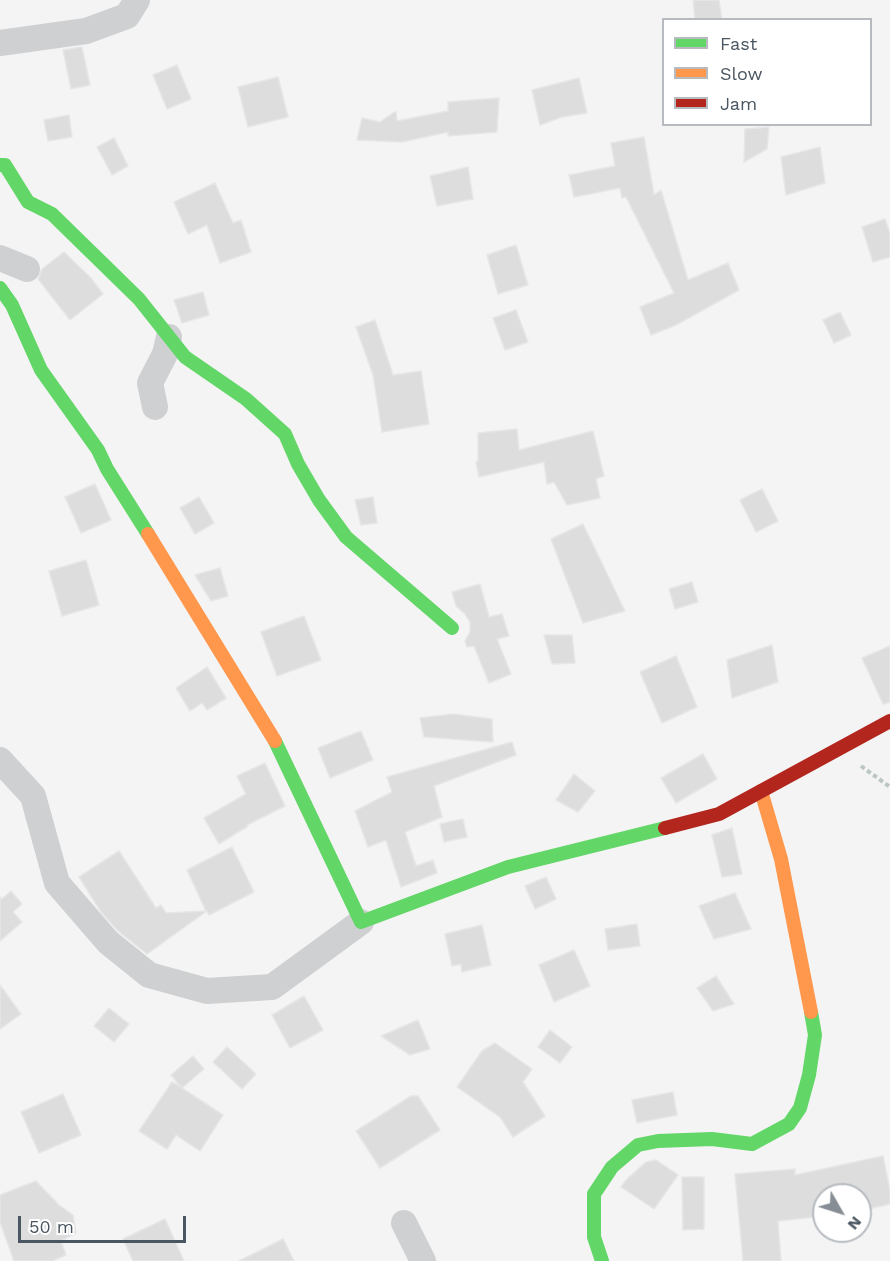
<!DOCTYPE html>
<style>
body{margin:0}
#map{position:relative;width:890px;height:1261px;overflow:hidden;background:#f4f4f4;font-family:"Work Sans",sans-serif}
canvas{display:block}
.legend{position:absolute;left:662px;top:18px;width:210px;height:108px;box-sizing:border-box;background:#fff;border:2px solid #b7bbc0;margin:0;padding:8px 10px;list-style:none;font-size:18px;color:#4a5661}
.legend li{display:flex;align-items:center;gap:12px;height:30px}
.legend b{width:30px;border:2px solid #b7bbc0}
.north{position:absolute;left:812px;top:1183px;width:60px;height:60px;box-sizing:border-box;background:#fff;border:2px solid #b7bbc0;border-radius:50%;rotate:129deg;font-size:16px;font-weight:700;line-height:24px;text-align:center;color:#4a5661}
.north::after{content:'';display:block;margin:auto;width:21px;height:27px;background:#868d94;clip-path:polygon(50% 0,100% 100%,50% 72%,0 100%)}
.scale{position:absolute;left:18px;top:1216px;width:168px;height:27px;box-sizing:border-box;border:3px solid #4a5661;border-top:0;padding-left:8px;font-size:18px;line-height:21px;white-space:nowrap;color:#4a5661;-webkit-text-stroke:4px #fff;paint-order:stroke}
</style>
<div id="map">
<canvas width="890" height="1261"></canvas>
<ul class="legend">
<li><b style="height:8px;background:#63d668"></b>Fast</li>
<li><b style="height:8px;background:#ff974d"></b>Slow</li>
<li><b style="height:8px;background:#b3261e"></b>Jam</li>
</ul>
<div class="north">N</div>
<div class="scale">50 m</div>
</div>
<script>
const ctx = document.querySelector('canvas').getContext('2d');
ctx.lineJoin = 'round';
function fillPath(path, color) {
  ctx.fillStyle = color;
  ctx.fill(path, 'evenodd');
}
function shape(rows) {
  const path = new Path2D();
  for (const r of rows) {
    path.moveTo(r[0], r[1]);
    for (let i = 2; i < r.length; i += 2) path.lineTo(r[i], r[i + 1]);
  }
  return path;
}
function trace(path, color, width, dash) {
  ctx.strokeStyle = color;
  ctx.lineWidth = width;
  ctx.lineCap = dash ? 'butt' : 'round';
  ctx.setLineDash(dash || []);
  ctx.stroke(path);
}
const building = shape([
 [693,0,719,0,722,20,695,20,693,0],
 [82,47,90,85,71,89,63,50,82,47],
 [177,65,191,99,167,109,153,75,177,65],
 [278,77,288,117,248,127,238,87,278,77],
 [579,78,587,113,562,117,540,125,532,90,579,78],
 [499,98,497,132,448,136,448,132,402,142,357,140,362,118,380,122,396,111,397,121,448,111,448,102,499,98],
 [69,115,72,137,48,141,44,120,69,115],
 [769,127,767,149,744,162,745,129,769,127],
 [644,137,654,195,661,190,688,280,728,263,739,290,676,325,651,335,640,307,674,293,626,197,622,198,620,188,574,197,569,175,615,166,611,143,644,137],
 [114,138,128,166,112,175,97,147,114,138],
 [820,147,825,183,786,195,781,157,820,147],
 [468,167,473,199,437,206,430,176,468,167],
 [215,183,233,223,241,220,251,252,220,263,207,225,188,234,174,202,215,183],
 [885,219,890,234,890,257,873,262,862,227,885,219],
 [516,245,528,285,498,294,487,255,516,245],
 [64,252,91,278,103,294,70,320,38,279,42,269,64,252],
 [203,292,209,315,182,323,174,300,203,292],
 [516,310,528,342,505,350,493,318,516,310],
 [840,312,851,335,834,343,823,320,840,312],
 [375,320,393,375,421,371,429,424,382,432,373,375,356,327,375,320],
 [517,429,519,450,593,431,604,476,596,479,600,498,567,505,554,482,547,484,544,462,479,477,476,462,478,461,478,433,517,429],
 [95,484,111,520,81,533,65,497,95,484],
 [762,489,778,521,756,532,740,500,762,489],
 [199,497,214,523,195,534,180,508,199,497],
 [373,497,377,523,361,525,355,500,373,497],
 [583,524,625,611,583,623,551,539,583,524],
 [86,560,99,605,62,616,49,571,86,560],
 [220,568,228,596,211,601,195,575,220,568],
 [692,582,698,602,675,609,669,589,692,582],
 [480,584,489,617,502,614,509,636,497,639,511,674,489,683,474,646,467,647,465,641,470,632,470,622,465,614,456,606,452,592,480,584],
 [304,616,321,660,277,676,261,632,304,616],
 [544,635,572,635,575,663,552,664,544,635],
 [772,645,778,682,732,698,727,660,772,645],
 [890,646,890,702,883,704,862,658,890,646],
 [676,656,697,707,662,723,640,672,676,656],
 [207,667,226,698,207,710,202,703,190,711,176,688,207,667],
 [453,714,492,719,493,742,424,737,420,718,453,714],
 [361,731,373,760,330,778,318,748,361,731],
 [512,742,516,755,434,786,442,817,405,832,416,866,433,860,437,873,401,887,386,840,368,847,355,811,392,792,387,777,512,742],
 [703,754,717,779,676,803,661,778,703,754],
 [265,763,285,806,247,825,248,826,219,844,204,818,246,794,237,776,265,763],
 [574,774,595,791,578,812,556,800,574,774],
 [463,819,467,837,444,842,440,824,463,819],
 [732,828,742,874,722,877,712,835,732,828],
 [232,847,254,892,209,915,207,911,147,954,118,931,101,912,79,877,119,851,156,908,161,905,166,913,206,911,187,870,232,847],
 [546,877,556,899,535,909,525,886,546,877],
 [11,891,22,904,13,912,22,922,0,941,0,897,2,899,11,891],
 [735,893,751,929,714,939,699,906,735,893],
 [637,924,640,946,608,950,605,929,637,924],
 [482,925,491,965,462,972,461,964,452,966,445,934,482,925],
 [574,950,590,986,554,1002,539,965,574,950],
 [716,976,734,1004,713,1011,697,988,716,976],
 [0,985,21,1014,0,1029,0,985],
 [304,996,323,1030,290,1048,272,1015,304,996],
 [109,1008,129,1024,114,1042,94,1026,109,1008],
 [418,1020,430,1049,410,1055,381,1036,418,1020],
 [550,1030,572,1047,560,1063,538,1047,550,1030],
 [495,1043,532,1069,523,1082,545,1116,513,1137,500,1117,457,1087,482,1051,495,1043],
 [227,1047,256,1074,242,1089,213,1062,227,1047],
 [193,1056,204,1069,182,1088,223,1115,200,1151,176,1135,167,1149,139,1131,172,1082,181,1087,171,1075,193,1056],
 [673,1092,677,1115,637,1123,632,1100,673,1092],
 [63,1094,81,1135,39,1153,21,1112,63,1094],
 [411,1096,418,1096,440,1130,380,1168,356,1131,411,1096],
 [883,1156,890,1191,890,1204,860,1211,860,1195,824,1195,824,1216,778,1221,781,1261,743,1261,735,1174,795,1169,795,1175,883,1156],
 [656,1160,678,1175,654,1209,621,1187,626,1180,646,1162,656,1160],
 [682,1177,704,1177,704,1229,683,1230,682,1177],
 [36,1181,59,1205,73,1215,76,1233,61,1241,66,1255,52,1261,14,1261,0,1222,0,1195,36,1181],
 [165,1219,184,1261,133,1261,123,1239,165,1219],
 [283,1239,294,1261,239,1261,283,1239]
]);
fillPath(building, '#ddddde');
trace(building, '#e5e6e7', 1.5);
trace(shape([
 [861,766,890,787]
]), '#bcc7c4', 4, [4.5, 3]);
trace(shape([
 [0,43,86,31,127,16,137,0],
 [0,258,27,269],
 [155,407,150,383,165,354,169,337],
 [0,760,33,796,57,883,108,942,149,975,207,991,272,987,361,922],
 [404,1223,423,1261]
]), '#ced0d2', 26);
trace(shape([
 [0,165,5,165,28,202,52,214,139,299,185,357,246,399,285,434,298,464,319,500,346,537,452,628],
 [0,288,12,305,41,370,98,450,107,469,148,534],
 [275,741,361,922,508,867,665,828],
 [602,1261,594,1237,594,1194,612,1167,638,1145,658,1141,712,1139,752,1144,789,1124,800,1108,809,1075,815,1035,811,1012]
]), '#63d668', 14);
trace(shape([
 [148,534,275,741],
 [761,791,781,859,811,1012]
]), '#ff974d', 14);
trace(shape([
 [665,828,719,814,890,721]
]), '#b3261e', 14);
</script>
